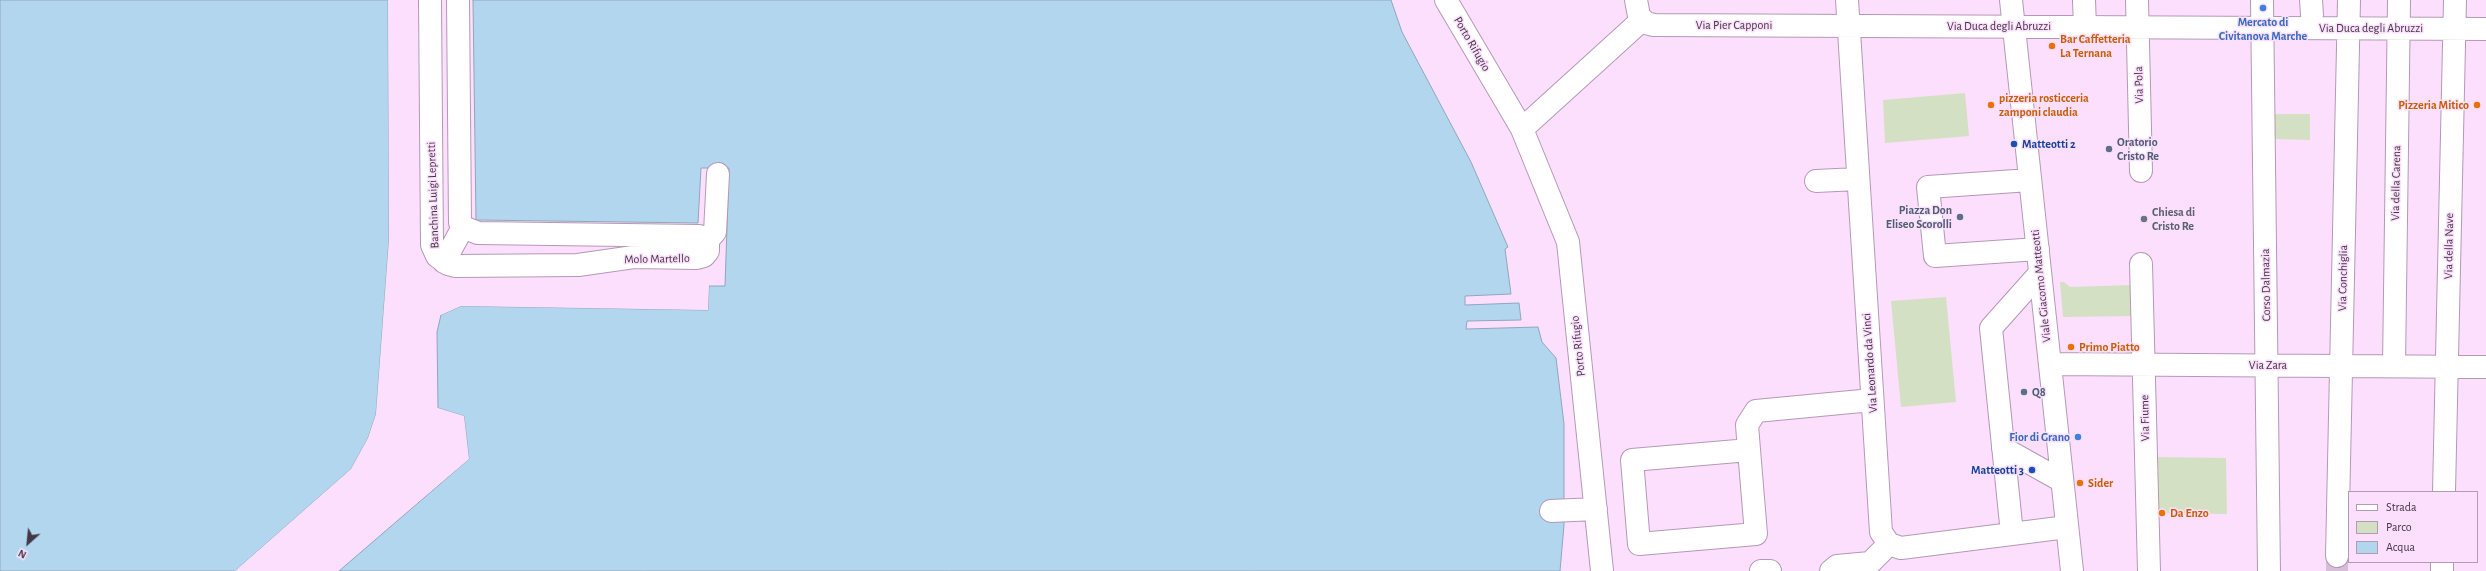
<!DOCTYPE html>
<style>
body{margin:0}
#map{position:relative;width:2486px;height:571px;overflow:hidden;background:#fcdffd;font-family:"Alegreya Sans",sans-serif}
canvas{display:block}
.legend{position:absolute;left:2348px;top:491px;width:130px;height:72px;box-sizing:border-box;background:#fcdffd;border:1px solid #b29cb3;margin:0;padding:5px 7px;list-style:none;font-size:12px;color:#423743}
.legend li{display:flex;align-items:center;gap:8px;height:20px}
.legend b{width:20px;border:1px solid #b29cb3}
.north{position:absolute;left:8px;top:523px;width:40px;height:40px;-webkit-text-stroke:3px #fcdffd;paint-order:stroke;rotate:207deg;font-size:11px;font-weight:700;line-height:16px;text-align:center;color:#423743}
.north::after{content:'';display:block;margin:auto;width:14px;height:18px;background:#423743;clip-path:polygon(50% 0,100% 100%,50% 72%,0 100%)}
</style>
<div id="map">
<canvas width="2486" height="571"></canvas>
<ul class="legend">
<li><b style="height:5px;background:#fff"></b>Strada</li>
<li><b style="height:11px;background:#d4e0c3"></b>Parco</li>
<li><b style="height:11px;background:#b1d6ee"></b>Acqua</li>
</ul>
<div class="north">N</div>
</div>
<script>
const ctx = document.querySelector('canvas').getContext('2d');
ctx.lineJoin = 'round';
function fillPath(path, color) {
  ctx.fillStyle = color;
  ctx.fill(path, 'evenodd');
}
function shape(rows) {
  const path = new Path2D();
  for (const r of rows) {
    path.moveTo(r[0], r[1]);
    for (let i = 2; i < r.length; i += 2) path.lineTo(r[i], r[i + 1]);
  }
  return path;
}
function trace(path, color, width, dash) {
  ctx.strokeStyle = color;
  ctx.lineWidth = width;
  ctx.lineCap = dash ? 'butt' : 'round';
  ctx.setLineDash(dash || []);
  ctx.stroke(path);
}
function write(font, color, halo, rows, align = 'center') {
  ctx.font = font + ' "Alegreya Sans",sans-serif';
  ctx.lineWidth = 3;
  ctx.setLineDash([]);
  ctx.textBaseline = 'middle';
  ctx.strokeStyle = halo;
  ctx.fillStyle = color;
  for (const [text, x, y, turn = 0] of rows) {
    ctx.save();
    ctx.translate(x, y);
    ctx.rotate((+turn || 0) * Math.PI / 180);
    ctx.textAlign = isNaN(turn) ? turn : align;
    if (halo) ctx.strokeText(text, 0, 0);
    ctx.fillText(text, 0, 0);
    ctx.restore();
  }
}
fillPath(shape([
 [1965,93,1969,136,1885,143,1883,100],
 [2275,114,2310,114,2310,140,2275,139],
 [2060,282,2064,282,2070,287,2132,285,2133,316,2063,317],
 [1946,297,1956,402,1901,407,1891,301],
 [2154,457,2226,458,2227,514,2155,513]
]), '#d4e0c3');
const water = shape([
 [0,0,388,0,389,239,376,414,368,438,351,469,235,571,0,571,0,0],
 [473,0,1391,0,1402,32,1471,162,1508,247,1505,249,1511,294,1465,296,1465,305,1519,303,1521,320,1467,321,1466,329,1538,327,1542,342,1556,358,1564,424,1564,525,1560,571,339,571,469,459,464,416,438,408,437,332,441,315,461,306,708,310,709,286,725,286,729,168,701,168,698,223,476,220,473,0]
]);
fillPath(water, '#b1d6ee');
trace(water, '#90a6bb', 1);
fillPath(shape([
 [388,0,390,0,390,48,391,239,378,415,370,439,352,470,238,571,235,571,351,469,368,438,376,414,389,239],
 [707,286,709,286,708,310,461,306,441,315,440,313,461,304,706,308],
 [438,408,464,416,469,459,337,571,467,458,462,417,438,410]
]), '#fcdffd');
trace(shape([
 [2337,571,2337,556]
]), '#d7bdd8', 22, [22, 11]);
const minor = shape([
 [430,0,432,245,437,256,448,264,455,266,578,265,634,257,697,258,704,256,708,251,708,244,705,238,699,236,478,233,463,227,460,223,458,0],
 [1446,0,1522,129,1568,242,1602,571],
 [1636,0,1639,16,1646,23,1654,25,2486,29],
 [1847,0,1881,532,1889,544,1901,548,2067,527],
 [2011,0,2072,571],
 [2084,0,2085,27],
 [2137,0,2141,171],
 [2262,0,2269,571],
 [2311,0,2312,15],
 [1522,129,1642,20],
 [2030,180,1928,187,1935,256,2038,249],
 [1816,181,1858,179],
 [707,241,715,232,718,174],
 [444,262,463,227],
 [2141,264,2149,571],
 [2050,364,2486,367],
 [2394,366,2399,0],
 [2003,448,2062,481],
 [1749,450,1756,534,1639,544,1632,460,1749,450],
 [1749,450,1747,425,1756,411,1872,400],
 [2444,492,2455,0],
 [1551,511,1596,509],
 [2012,534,1991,328,2040,273],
 [2337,556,2349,0],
 [1761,571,1770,571],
 [1831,571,1837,566,1870,563,1889,544],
 [2442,571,2442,562]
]);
trace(minor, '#b499b5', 24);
trace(minor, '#fff', 22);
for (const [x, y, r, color] of [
 [2263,8,4,"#3f7fe0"],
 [2052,46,4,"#e8710a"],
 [1991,105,4,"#e8710a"],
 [2477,105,4,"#e8710a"],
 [2014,144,4,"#1a4fb4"],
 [2109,149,4,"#5c6f8a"],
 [1960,217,4,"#5c6f8a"],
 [2144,219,4,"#6b7280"],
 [2071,347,4,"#e8710a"],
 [2024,392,4,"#5c6f8a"],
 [2078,437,4,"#3f7fe0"],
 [2032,470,4,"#1a4fb4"],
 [2080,483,4,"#e8710a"],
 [2162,513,4,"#e8710a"]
]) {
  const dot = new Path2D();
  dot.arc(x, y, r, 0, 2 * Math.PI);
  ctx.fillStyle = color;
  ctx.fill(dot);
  trace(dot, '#fcdffd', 1.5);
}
write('bold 12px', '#366cbe', '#fcdffd', [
 ["Mercato di",2263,22],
 ["Civitanova Marche",2263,36],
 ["Fior di Grano",2070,437,"right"]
]);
write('12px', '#423743', '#fcdffd', [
 ["Via Pier Capponi",1734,25],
 ["Via Duca degli Abruzzi",1999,26],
 ["Via Duca degli Abruzzi",2371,28],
 ["Porto Rifugio",1472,44,60],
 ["Via Pola",2139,85,-91],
 ["Via della Carena",2396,183,-89],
 ["Banchina Luigi Lepretti",433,195,-92],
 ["Via della Nave",2449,246,-89],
 ["Molo Martello",657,259,-1],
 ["Via Conchiglia",2343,278,-89],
 ["Corso Dalmazia",2266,285,-91],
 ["Viale Giacomo Matteotti",2041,286,-96],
 ["Porto Rifugio",1578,346,-96],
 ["Via Leonardo da Vinci",1870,363,-94],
 ["Via Zara",2268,365],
 ["Via Fiume",2145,418,-91]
]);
write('bold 12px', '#c56008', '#fcdffd', [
 ["Bar Caffetteria",2060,39],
 ["La Ternana",2060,53],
 ["pizzeria rosticceria",1999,98],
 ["zamponi claudia",1999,112],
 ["Pizzeria Mitico",2469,105,"right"],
 ["Primo Piatto",2079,347],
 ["Sider",2088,483],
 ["Da Enzo",2170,513]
], 'left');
write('bold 12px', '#4e5e75', '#fcdffd', [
 ["Oratorio",2117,142],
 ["Cristo Re",2117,156],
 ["Piazza Don",1952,210,"right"],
 ["Eliseo Scorolli",1952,224,"right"],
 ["Q8",2032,392]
], 'left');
write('bold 12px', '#164399', '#fcdffd', [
 ["Matteotti 2",2022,144],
 ["Matteotti 3",2024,470,"right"]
], 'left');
write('bold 12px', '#5b616d', '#fcdffd', [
 ["Chiesa di",2152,212],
 ["Cristo Re",2152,226]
], 'left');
</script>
